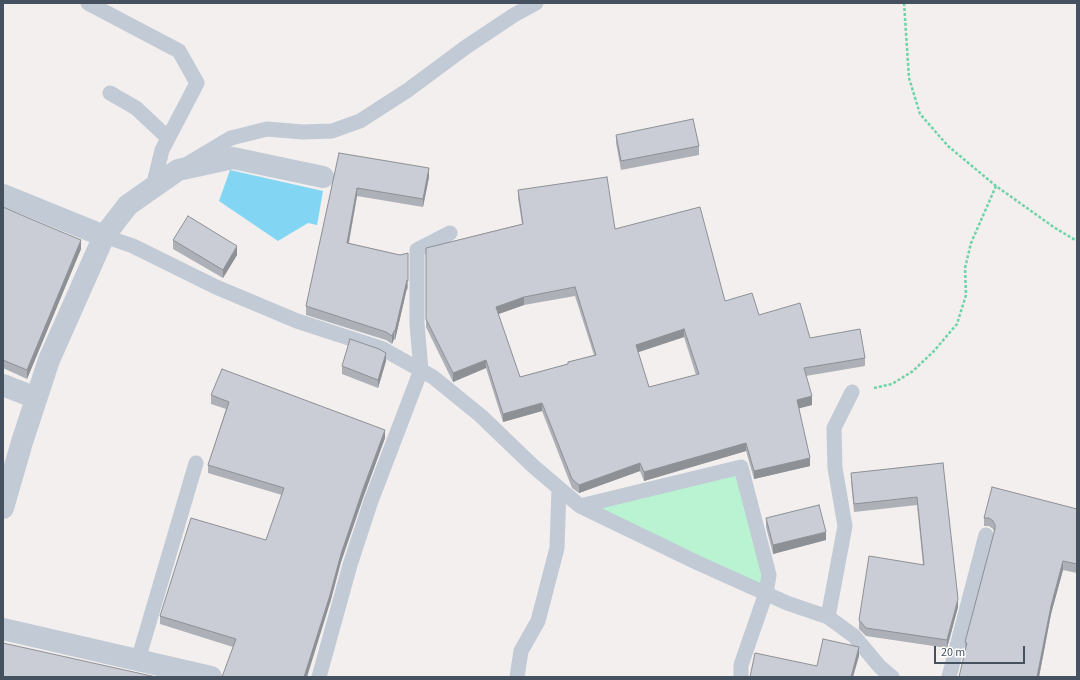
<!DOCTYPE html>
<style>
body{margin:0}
#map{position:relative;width:1080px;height:680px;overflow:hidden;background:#f2efee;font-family:"Source Sans 3",sans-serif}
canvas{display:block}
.frame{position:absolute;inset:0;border:4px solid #45515e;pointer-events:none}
.scale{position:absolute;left:934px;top:646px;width:91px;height:18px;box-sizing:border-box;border:2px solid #45515e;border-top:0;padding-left:5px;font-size:12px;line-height:14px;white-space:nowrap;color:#45515e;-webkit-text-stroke:3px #fff;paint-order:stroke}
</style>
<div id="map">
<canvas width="1080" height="680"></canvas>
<div class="frame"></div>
<div class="scale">20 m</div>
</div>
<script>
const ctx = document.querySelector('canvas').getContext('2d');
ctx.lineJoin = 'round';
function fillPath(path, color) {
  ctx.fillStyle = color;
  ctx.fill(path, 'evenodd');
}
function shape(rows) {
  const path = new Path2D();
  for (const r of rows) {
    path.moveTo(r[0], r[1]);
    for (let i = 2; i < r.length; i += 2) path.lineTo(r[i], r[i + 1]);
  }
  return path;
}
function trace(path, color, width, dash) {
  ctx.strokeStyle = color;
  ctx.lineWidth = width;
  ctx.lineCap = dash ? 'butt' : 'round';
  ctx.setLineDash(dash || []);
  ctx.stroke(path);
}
fillPath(shape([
 [741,467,766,593,580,506]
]), '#b9f3d2');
fillPath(shape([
 [230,170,323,191,317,225,308,223,278,241,219,201]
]), '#82d6f4');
trace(shape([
 [904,3,909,78,920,114,948,146,996,186,1055,228,1077,241],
 [874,388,892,384,913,371,934,351,957,324,966,295,965,268,971,243,996,186]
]), '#6ed4a7', 2.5, [3, 2]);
trace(shape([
 [88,3,179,51,197,83,162,150,153,187],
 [110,93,136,108,168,138],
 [189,163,231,138,267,129,303,132,332,131,360,121,408,90,466,47,514,15,536,3],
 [104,236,133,246,216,287,297,321,383,349,433,377,481,416,533,466,580,506,698,563,787,603,828,617,854,636,880,667,892,677],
 [580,506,741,467,769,575,766,593,741,665,741,677],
 [828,617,845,526,835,468,834,428,852,392],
 [138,660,196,463],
 [319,677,350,565,371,501,421,370,417,324,417,250,450,233],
 [517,677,521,651,538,621,557,548,559,488],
 [949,677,986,535]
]), '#c1cad5', 15);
trace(shape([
 [3,195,104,236],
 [3,385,36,398],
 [3,508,22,442,49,360,104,236,128,205,178,170,233,158,323,177],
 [3,629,211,677]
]), '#c1cad5', 22);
fillPath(shape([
 [616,135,699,146,699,155,621,170,616,143],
 [339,153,429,177,423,207,357,196,349,243,400,255,408,253,408,290,407,288,395,340,394,339,392,344,386,340,306,315,306,306],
 [518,190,615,229,725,301,810,338,865,358,865,366,806,376,812,405,799,408,810,466,754,479,746,451,644,481,640,471,579,493,572,488,542,411,503,422,486,368,453,382,426,327,426,248,522,224,518,198],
 [575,296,594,355,568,362,568,364,520,377,498,314,524,305],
 [684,337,696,375,649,387,638,352],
 [3,207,81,249,27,379,3,368],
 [173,240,237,255,223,278,173,249],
 [386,361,378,388,342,374,342,366],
 [211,395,385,438,363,498,341,562,330,603,233,647,160,624,160,616,266,540,282,495,208,473,208,465,226,409,211,404],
 [943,463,958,607,947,648,866,636,859,629,859,620,923,565,917,505,854,512,851,481,851,473],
 [1077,509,1077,573,1063,570,1051,614,1039,677,959,677,965,651,965,642,994,532,993,529,989,526,984,526,984,518],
 [766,518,826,540,773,554,766,527]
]), '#aeb0b7');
fillPath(shape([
 [429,168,429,177,423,207,423,199],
 [357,188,357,196,347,251,347,243],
 [81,240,81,249,27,379,27,370],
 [237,246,237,255,223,278,223,270],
 [407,280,407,288,395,340,395,331],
 [524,297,524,305,496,315,496,307],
 [684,329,684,337,636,353,636,345],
 [394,331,394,339,392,344,392,336],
 [386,353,386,361,378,388,378,380],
 [486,360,486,368,453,382,453,373],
 [812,396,812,405,797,409,797,400],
 [542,403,542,411,503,422,503,414],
 [385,430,385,438,363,498,341,562,330,603,307,677,304,677,341,554,363,489],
 [746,443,746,451,644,481,644,472],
 [810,458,810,466,754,479,754,471],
 [640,463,640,471,579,493,579,485],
 [826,532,826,540,773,554,773,545],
 [1063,561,1063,570,1051,614,1039,677,1037,677,1051,606],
 [958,599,958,607,947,648,947,640],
 [859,647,859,656,853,677,851,677]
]), '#8d9095');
const building = shape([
 [693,119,699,146,621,161,616,135,693,119],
 [339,153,429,168,423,199,357,188,347,243,400,255,408,253,408,281,407,280,395,331,394,331,392,336,386,332,306,306,339,153],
 [607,177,615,229,700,207,725,301,752,293,759,315,800,303,810,338,860,329,865,358,804,368,812,396,797,400,810,458,754,471,746,443,644,472,640,463,579,485,572,479,542,403,503,414,486,360,453,373,426,319,426,248,523,224,518,190,607,177],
 [575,287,596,355,568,362,568,364,520,377,496,307,524,297,575,287],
 [684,329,699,374,649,387,636,345,684,329],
 [3,207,26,217,81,240,27,370,3,360,3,207],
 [188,216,237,246,223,270,173,240,188,216],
 [350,339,379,349,386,353,378,380,342,366,350,339],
 [222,369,385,430,363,489,341,554,330,595,304,677,222,677,236,639,160,616,191,518,266,540,284,488,208,465,229,402,211,395,222,369],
 [943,463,958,599,947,640,866,628,859,620,869,556,924,565,917,497,854,504,851,473,943,463],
 [992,487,1077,509,1077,564,1063,561,1051,606,1037,677,959,677,967,643,965,642,995,529,995,525,993,521,989,518,984,518,992,487],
 [819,505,826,532,773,545,766,518,819,505],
 [823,639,859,647,851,677,750,677,755,653,817,666,823,639],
 [3,643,156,677,3,677,3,643]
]);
fillPath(building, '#cacdd5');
trace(building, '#8d9095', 1);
</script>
